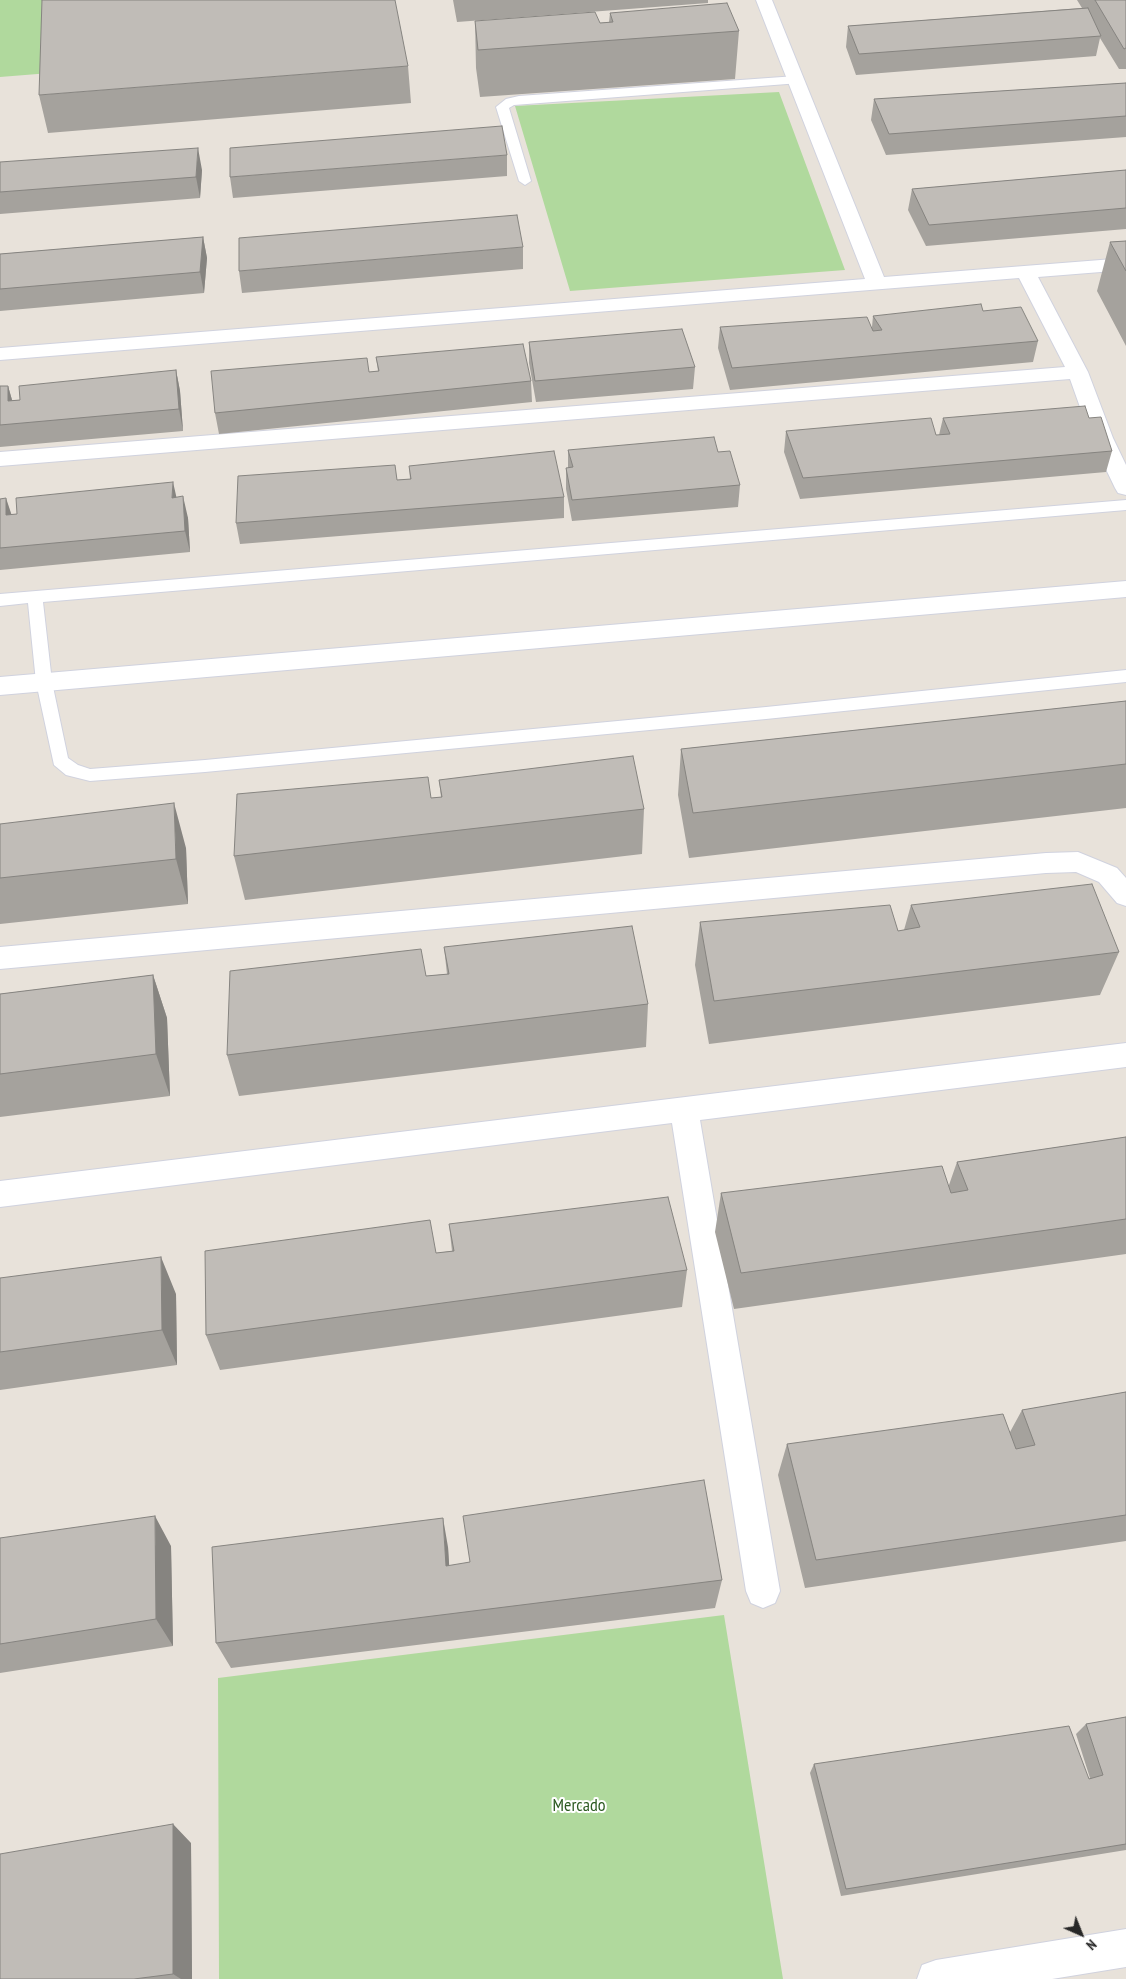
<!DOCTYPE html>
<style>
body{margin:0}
#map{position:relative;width:1126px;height:1979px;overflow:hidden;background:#e8e2da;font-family:"PT Sans Narrow",sans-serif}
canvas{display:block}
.north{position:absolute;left:1056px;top:1909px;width:50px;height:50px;-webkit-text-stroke:4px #fff;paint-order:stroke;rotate:136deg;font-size:14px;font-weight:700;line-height:20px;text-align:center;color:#272727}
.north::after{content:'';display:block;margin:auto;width:18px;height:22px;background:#272727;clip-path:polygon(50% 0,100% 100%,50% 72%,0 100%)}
</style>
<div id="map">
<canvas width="1126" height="1979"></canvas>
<div class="north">N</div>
</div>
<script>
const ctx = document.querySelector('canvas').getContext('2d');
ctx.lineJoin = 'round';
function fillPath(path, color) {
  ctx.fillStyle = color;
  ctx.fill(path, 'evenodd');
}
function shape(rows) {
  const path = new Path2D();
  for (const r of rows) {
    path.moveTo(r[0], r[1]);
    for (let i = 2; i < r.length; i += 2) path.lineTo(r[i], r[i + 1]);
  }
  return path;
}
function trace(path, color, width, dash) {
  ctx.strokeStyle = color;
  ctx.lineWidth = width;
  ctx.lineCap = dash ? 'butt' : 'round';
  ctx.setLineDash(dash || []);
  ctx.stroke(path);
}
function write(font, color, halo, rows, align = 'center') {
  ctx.font = font + ' "PT Sans Narrow",sans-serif';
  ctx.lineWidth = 4;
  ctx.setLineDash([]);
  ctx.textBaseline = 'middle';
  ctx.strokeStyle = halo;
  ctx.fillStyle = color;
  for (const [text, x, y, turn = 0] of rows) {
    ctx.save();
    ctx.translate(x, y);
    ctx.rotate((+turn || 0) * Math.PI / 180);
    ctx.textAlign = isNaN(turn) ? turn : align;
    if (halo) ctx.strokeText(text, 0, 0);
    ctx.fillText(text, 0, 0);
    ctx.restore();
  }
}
fillPath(shape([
 [0,0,52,0,50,73,0,77],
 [779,92,845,270,570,291,515,106],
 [724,1615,783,1979,219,1979,218,1678]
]), '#b0d99d');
const lane = shape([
 [796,76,802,80,800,83,514,105,509,108,531,181,525,185,519,181,496,107,506,99,519,96,796,76],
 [1126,500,1126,510,43,602,52,682,68,758,78,765,90,769,205,760,766,707,1126,670,1126,682,766,719,205,772,90,781,66,775,54,765,36,682,28,603,0,606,0,594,1126,500]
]);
const street = shape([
 [756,0,772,0,884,277,1126,258,1126,270,1038,277,1088,372,1113,438,1126,465,1126,495,1118,493,1115,488,1091,438,1070,379,0,466,0,452,1065,367,1019,278,0,360,0,348,865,279,756,0],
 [1126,581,1126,597,0,695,0,677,1126,581],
 [1078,852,1117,868,1126,878,1126,906,1117,903,1099,882,1076,872,1046,873,0,969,0,947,1046,853,1078,852],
 [1126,1043,1126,1067,700,1120,780,1591,775,1603,763,1608,751,1603,746,1591,672,1123,0,1207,0,1181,1126,1043],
 [1126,1929,1126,1967,1052,1979,917,1979,922,1965,936,1960,1126,1929]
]);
trace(lane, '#d0d2de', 2);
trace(street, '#d0d2de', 2);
fillPath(lane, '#fff');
fillPath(street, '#fff');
fillPath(shape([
 [453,0,708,0,708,3,457,22],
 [1077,0,1126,0,1126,69,1119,69,1100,38,1096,56,856,75,846,47,848,26,1082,8],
 [610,13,739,31,735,79,480,97,476,68,475,21,600,23,609,22],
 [408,66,411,103,48,133,39,95],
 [1126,83,1126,137,886,155,871,120,874,99],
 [507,155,507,176,233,198,230,177],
 [0,162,202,170,200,198,0,214],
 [1126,170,1126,229,926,246,908,210,912,189],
 [203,237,207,258,204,293,0,311,0,254],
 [1126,241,1126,346,1097,291,1110,242],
 [523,247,523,269,242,293,239,271],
 [983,311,1038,341,1033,362,730,390,718,348,720,327,872,327,873,316],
 [529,342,695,367,693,389,536,402,529,363],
 [376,357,531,381,532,402,219,434,215,413,369,372,378,371],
 [176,370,180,391,183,431,0,447,0,386,8,386,12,400,20,400],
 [943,418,1089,418,1112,451,1106,472,800,499,784,452,786,431,936,435,939,435],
 [568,450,718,452,740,485,738,507,572,521,566,489,566,468,568,468],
 [409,466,564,497,564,518,240,544,236,523,397,480,410,479],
 [176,497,188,518,190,552,0,570,0,499,11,515],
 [1126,701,1126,808,689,858,678,795,681,749],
 [439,780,644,809,642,854,245,900,234,856,431,798,441,797],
 [0,824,186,848,188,904,0,924],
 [911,905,1119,952,1100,995,709,1044,695,965,700,922,898,931,904,930],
 [444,947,648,1004,646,1047,239,1096,227,1055,426,976,447,974],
 [153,975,167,1018,170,1096,0,1117,0,994],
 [1126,1137,1126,1254,734,1309,715,1232,721,1193,949,1185,957,1162],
 [449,1224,687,1270,682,1307,220,1370,206,1335,436,1253,452,1251],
 [0,1278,176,1294,177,1365,0,1390],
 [1126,1392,1126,1541,805,1588,778,1475,787,1444,1010,1432,1022,1410],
 [0,1538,171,1546,173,1646,0,1673],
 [448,1547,449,1566,722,1580,715,1608,231,1668,216,1643],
 [1126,1717,1126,1850,841,1896,810,1773,814,1764,1089,1779,1090,1778,1076,1734,1086,1724],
 [191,1843,192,1979,0,1979]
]), '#a5a29d');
fillPath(shape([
 [198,148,202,170,200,198,196,177],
 [203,237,207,258,204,293,200,272],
 [176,370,180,391,183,431,179,409],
 [8,386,14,407,8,401],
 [173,482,178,504,172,498],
 [183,496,188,518,190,552,185,531],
 [6,498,13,519,6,515],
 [174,803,186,848,188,904,176,859],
 [153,975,167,1018,170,1096,156,1054],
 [161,1257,176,1294,177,1365,162,1330],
 [155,1516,171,1546,173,1646,156,1619],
 [443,1518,448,1547,451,1594,446,1566],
 [173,1824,191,1843,192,1979,181,1979,173,1974]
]), '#868480');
const building = shape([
 [42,0,395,0,408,66,39,95,42,0],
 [1095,0,1126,0,1126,48,1124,49,1095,0],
 [727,3,739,31,478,50,475,21,595,12,600,23,613,22,610,13,727,3],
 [1088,8,1101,36,859,54,848,26,1088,8],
 [1126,83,1126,116,889,134,874,99,1126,83],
 [502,126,507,155,230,177,230,148,502,126],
 [198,148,196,177,0,192,0,162,198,148],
 [1126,170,1126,208,929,225,912,189,1126,170],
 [517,215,523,247,239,271,239,238,517,215],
 [203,237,200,272,0,289,0,254,203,237],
 [1126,241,1126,271,1110,242,1126,241],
 [981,304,983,311,1021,307,1038,341,732,368,720,327,867,317,873,331,882,330,873,316,981,304],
 [682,329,695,367,535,381,529,342,682,329],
 [523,344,531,381,215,413,211,371,367,358,369,372,379,371,376,357,523,344],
 [176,370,179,409,0,425,0,386,8,386,8,401,20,400,19,386,176,370],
 [1085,406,1089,418,1101,417,1112,451,803,478,786,431,931,418,936,435,950,434,943,418,1085,406],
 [714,437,718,452,730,451,740,485,572,500,566,468,573,467,568,450,714,437],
 [554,451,564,497,236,523,238,476,395,465,397,480,411,479,409,466,554,451],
 [173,482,172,498,183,496,185,531,0,548,0,499,6,498,6,515,17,514,16,498,173,482],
 [1126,701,1126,764,693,813,681,749,1126,701],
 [633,756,644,809,234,856,237,794,428,777,431,798,442,797,439,780,633,756],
 [174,803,176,859,0,878,0,824,174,803],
 [1092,884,1119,952,714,1001,700,922,890,905,898,931,920,927,911,905,1092,884],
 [632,926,648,1004,227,1055,230,971,421,949,426,976,449,974,444,947,632,926],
 [153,975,156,1054,0,1074,0,994,153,975],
 [1126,1137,1126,1219,741,1273,721,1193,942,1166,951,1193,968,1190,957,1162,1126,1137],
 [668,1197,687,1270,206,1335,205,1251,430,1220,436,1253,454,1251,449,1224,668,1197],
 [161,1257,162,1330,0,1352,0,1278,161,1257],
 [1126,1392,1126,1515,816,1560,787,1444,1003,1414,1016,1449,1035,1445,1022,1410,1126,1392],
 [704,1480,722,1580,216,1643,212,1547,443,1518,446,1566,470,1562,463,1516,704,1480],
 [155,1516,156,1619,0,1644,0,1538,155,1516],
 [1126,1717,1126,1844,846,1889,814,1764,1069,1726,1089,1779,1103,1775,1086,1724,1126,1717],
 [173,1824,173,1974,134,1979,0,1979,0,1854,173,1824]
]);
fillPath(building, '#c0bcb7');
trace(building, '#868480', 1);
write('18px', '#2c5a21', '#fff', [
 ["Mercado",579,1806]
]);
</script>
